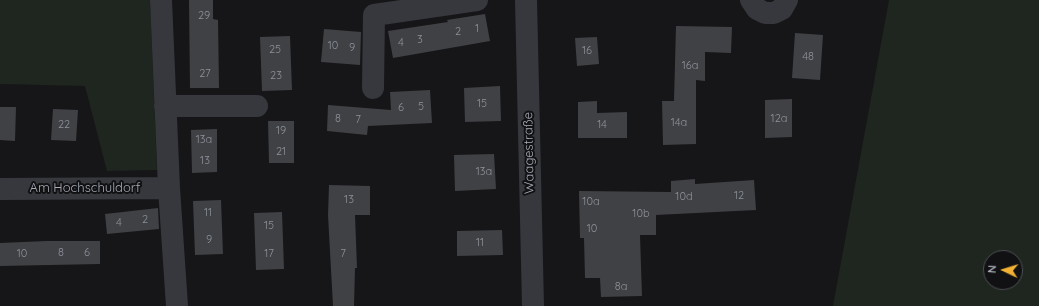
<!DOCTYPE html>
<meta charset="utf-8">
<style>
body{margin:0}
#map{position:relative;width:1039px;height:306px;overflow:hidden;background:#161618;font-family:Quicksand,sans-serif}
canvas{display:block}
.north{position:absolute;left:983px;top:250px;width:40px;height:40px;box-sizing:border-box;background:#111113;border:1px solid #4d4f55;border-radius:50%;rotate:274deg;font-size:11px;font-weight:700;line-height:16px;text-align:center;color:#a8adb8}
.north::after{content:'';display:block;margin:auto;width:14px;height:18px;background:#f2b134;clip-path:polygon(50% 0,100% 100%,50% 72%,0 100%)}
</style>
<div id="map">
<canvas width="1039" height="306"></canvas>
<div class="north">N</div>
</div>
<script>
const ctx = document.querySelector('canvas').getContext('2d');
ctx.lineJoin = 'round';
function fillPath(path, color) {
  ctx.fillStyle = color;
  ctx.fill(path, 'evenodd');
}
function shape(rows) {
  const path = new Path2D();
  for (const r of rows) {
    path.moveTo(r[0], r[1]);
    for (let i = 2; i < r.length; i += 2) path.lineTo(r[i], r[i + 1]);
  }
  return path;
}
function trace(path, color, width, dash) {
  ctx.strokeStyle = color;
  ctx.lineWidth = width;
  ctx.lineCap = dash ? 'butt' : 'round';
  ctx.setLineDash(dash || []);
  ctx.stroke(path);
}
function write(font, color, halo, rows, align = 'center') {
  ctx.font = font + ' Quicksand,sans-serif';
  ctx.lineWidth = 4;
  ctx.setLineDash([]);
  ctx.textBaseline = 'middle';
  ctx.strokeStyle = halo;
  ctx.fillStyle = color;
  for (const [text, x, y, turn = 0] of rows) {
    ctx.save();
    ctx.translate(x, y);
    ctx.rotate((+turn || 0) * Math.PI / 180);
    ctx.textAlign = isNaN(turn) ? turn : align;
    if (halo) ctx.strokeText(text, 0, 0);
    ctx.fillText(text, 0, 0);
    ctx.restore();
  }
}
fillPath(shape([
 [0,0,150,0,157,170,107,171,85,86,0,84],
 [889,0,1039,0,1039,306,833,306],
 [991,258,1015,258,1015,282,991,282]
]), '#1e261f');
fillPath(shape([
 [189,0,213,0,213,19,218,20,219,88,190,88],
 [485,14,490,41,393,58,388,31,448,22,447,20],
 [676,26,732,27,731,53,705,52,705,81,696,80,696,144,663,145,662,101,674,101],
 [324,29,361,32,360,65,321,62],
 [795,33,823,35,820,80,792,78],
 [290,36,292,90,262,91,260,37],
 [597,37,599,64,577,66,575,38],
 [500,86,501,121,465,122,464,88],
 [430,90,432,123,368,126,367,135,327,131,328,105,391,110,390,92],
 [792,99,792,137,765,138,765,100],
 [597,101,597,113,627,112,627,138,578,138,578,102],
 [0,107,16,107,15,141,0,140],
 [53,109,78,110,76,141,51,140],
 [268,121,294,121,294,163,269,163],
 [217,129,217,172,192,173,191,130],
 [494,154,496,189,455,191,454,155],
 [695,179,695,184,754,180,756,210,656,215,656,235,640,235,642,296,601,297,600,278,585,278,584,238,580,238,579,191,671,192,671,181],
 [329,185,370,186,370,215,355,215,357,268,355,268,354,306,333,306,328,215],
 [221,200,223,254,195,255,193,201],
 [158,208,159,229,107,234,105,214],
 [282,212,284,269,256,270,254,213],
 [502,230,503,255,457,256,457,231],
 [47,241,100,241,100,264,0,266,0,243]
]), '#404145');
trace(shape([
 [161,0,169,188,177,306],
 [526,0,533,306],
 [751,0,757,9,765,13,774,13,782,9,787,0],
 [373,88,374,15,477,0],
 [165,106,257,106],
 [0,189,169,188]
]), '#37383d', 22);
write('11px', '#8e929b', null, [
 ["29",204,16],
 ["1",477,29],
 ["2",458,32],
 ["3",420,40],
 ["4",401,43],
 ["10",333,46],
 ["9",352,48],
 ["25",275,50],
 ["16",587,51],
 ["48",808,57],
 ["16a",690,66],
 ["27",205,74],
 ["23",276,76],
 ["15",482,104],
 ["5",421,107],
 ["6",401,108],
 ["8",338,119],
 ["12a",779,119],
 ["7",358,120],
 ["14a",679,123],
 ["22",64,125],
 ["14",602,125],
 ["19",281,131],
 ["13a",204,140],
 ["21",281,152],
 ["13",205,161],
 ["13a",484,172],
 ["12",739,196],
 ["10d",684,197],
 ["13",349,200],
 ["10a",591,202],
 ["11",208,213],
 ["10b",641,214],
 ["2",145,220],
 ["4",119,223],
 ["15",269,226],
 ["10",592,229],
 ["9",209,240],
 ["11",480,243],
 ["8",61,253],
 ["6",87,253],
 ["10",22,254],
 ["17",269,254],
 ["7",343,254],
 ["8a",621,287]
]);
write('13px', '#a8adb8', '#111113', [
 ["Waagestraße",529,153,-91],
 ["Am Hochschuldorf",85,188]
]);
</script>
